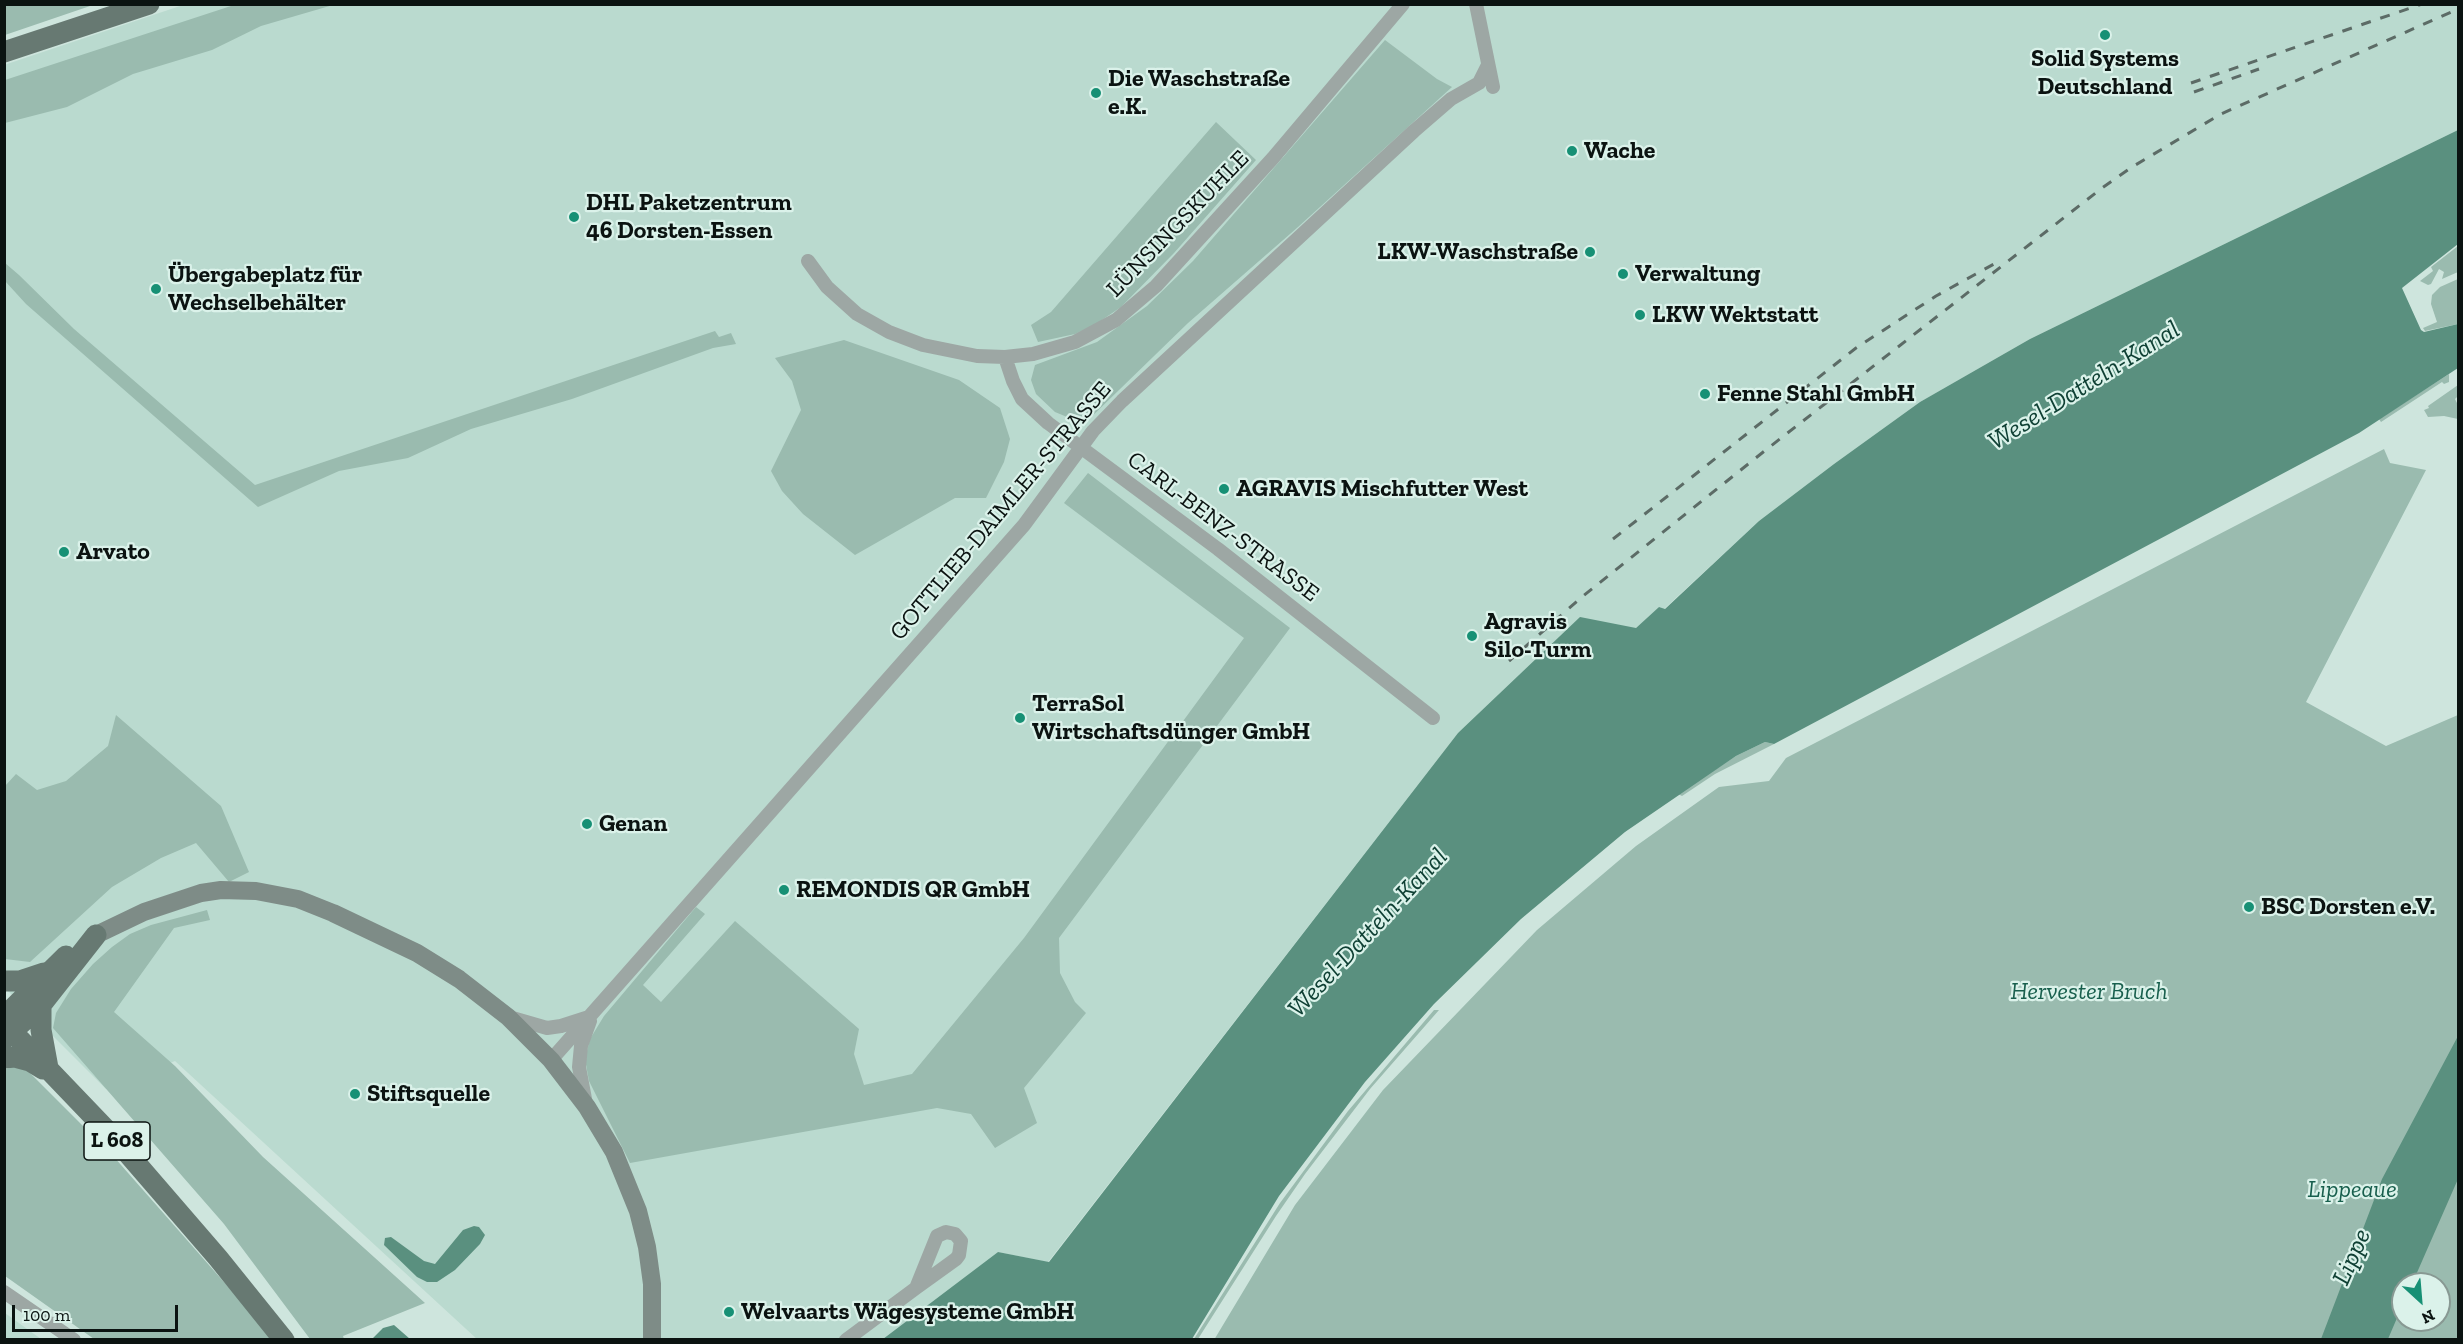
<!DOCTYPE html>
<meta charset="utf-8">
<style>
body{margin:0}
#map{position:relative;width:2463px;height:1344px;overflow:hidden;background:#cee5dd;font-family:"Zilla Slab",serif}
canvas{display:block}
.frame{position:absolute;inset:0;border:6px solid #0b1311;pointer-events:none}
.north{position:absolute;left:2391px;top:1272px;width:60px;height:60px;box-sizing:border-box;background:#dbf2ea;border:2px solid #889993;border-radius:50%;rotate:154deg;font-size:16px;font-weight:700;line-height:24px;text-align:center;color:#0b1311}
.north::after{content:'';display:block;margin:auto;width:21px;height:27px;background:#179075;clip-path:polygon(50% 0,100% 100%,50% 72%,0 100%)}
.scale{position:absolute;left:12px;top:1305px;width:166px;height:27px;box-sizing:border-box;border:3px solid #0b1311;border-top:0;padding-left:8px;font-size:18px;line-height:21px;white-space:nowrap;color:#0b1311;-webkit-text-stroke:4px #dbf2ea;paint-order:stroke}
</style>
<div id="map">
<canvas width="2463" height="1344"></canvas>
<div class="frame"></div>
<div class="north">N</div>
<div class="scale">100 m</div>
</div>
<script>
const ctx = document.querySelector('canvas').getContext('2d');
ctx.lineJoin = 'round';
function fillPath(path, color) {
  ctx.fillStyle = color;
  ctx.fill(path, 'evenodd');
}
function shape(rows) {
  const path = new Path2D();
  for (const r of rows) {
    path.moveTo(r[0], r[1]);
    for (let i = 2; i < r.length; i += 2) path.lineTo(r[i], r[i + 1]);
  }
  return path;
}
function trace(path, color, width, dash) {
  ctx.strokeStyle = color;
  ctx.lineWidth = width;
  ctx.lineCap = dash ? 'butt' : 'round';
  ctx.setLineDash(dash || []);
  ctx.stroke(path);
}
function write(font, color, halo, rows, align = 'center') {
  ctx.font = font + ' "Zilla Slab",serif';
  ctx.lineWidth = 4.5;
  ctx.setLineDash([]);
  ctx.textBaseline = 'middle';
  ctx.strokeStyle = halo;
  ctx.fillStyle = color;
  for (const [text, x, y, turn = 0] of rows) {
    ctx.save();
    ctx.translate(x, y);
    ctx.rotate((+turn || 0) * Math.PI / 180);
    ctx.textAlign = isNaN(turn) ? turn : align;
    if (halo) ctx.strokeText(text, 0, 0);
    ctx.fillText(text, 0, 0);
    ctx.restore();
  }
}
fillPath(shape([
 [186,4,2458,4,2458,130,2030,339,1920,402,1834,464,1759,521,1664,609,1659,607,1636,628,1458,733,1048,1262,998,1252,883,1339,478,1340,175,1061,106,1089,5,988,4,65],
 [5,1313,41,1339,5,1339]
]), '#badacf');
fillPath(shape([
 [5,4,93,4,93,5,5,35],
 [234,5,333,5,261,26,212,50,133,74,67,107,5,123,5,80],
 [1385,40,1437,79,1452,87,1298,227,1188,323,1084,424,1055,412,1036,394,1031,380,1035,365,1097,342,1147,306,1193,261],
 [1216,122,1256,160,1174,253,1121,307,1096,324,1075,334,1038,342,1031,325,1051,312],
 [2458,246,2458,272,2442,279,2444,272,2439,269,2431,284,2428,285,2420,281,2433,271,2431,267],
 [5,263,19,275,74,329,255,485,715,331,719,337,731,333,736,344,713,348,572,399,471,429,408,458,339,471,258,507,26,304,5,281],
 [2458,279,2458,324,2425,331,2423,328,2437,322,2431,304,2432,295,2440,287],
 [844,340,959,380,1000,408,1010,439,1004,462,986,498,955,498,855,555,803,514,782,491,771,471,801,410,792,381,775,358],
 [2449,374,2449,382,2444,384,2442,382,2381,422,2379,419],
 [2458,385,2458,396,2455,399,2458,405,2458,419,2444,416,2428,417,2424,410,2429,408,2428,406],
 [2384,449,2390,463,2426,470,2306,702,2386,746,2458,715,2458,1339,1214,1340,1295,1205,1383,1090,1537,930,1636,846,1719,787,1769,781,1786,758],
 [2403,1284,2439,1284,2439,1320,2403,1320],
 [1088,473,1290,628,1059,938,1060,973,1075,1002,1086,1013,1024,1088,1037,1123,995,1148,971,1114,937,1108,630,1163,589,1081,585,1059,590,1039,604,1016,696,907,705,914,643,985,661,1002,735,921,859,1029,854,1054,864,1085,912,1074,1024,938,1244,638,1064,503],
 [116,715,221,806,249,872,229,882,196,843,161,858,112,887,30,962,5,959,5,786,16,774,37,790,66,781,108,746],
 [1765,742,1774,744,1715,774,1682,796,1678,794,1736,756],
 [207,910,210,920,174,928,114,1012,175,1066,263,1157,425,1303,343,1336,344,1339,310,1339,224,1224,53,1028,56,1013,71,989,93,964,112,947,130,934,151,925],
 [1434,1010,1439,1010,1370,1089,1305,1174,1276,1216,1198,1339,1194,1339,1280,1203,1348,1111],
 [12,1063,26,1069,114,1157,274,1339,94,1339,5,1276,4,1069,10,1068]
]), '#9abbaf');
fillPath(shape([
 [2458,130,2458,244,2402,288,2421,330,2424,332,2458,324,2458,368,2359,433,1774,744,1765,742,1736,756,1625,832,1521,919,1434,1004,1365,1082,1279,1196,1192,1339,883,1339,998,1252,1049,1262,1458,733,1580,617,1636,628,1659,607,1665,609,1759,521,1834,464,1920,402,2030,339],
 [2458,1036,2458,1179,2412,1284,2403,1284,2403,1304,2388,1339,2321,1339,2382,1179],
 [474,1226,479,1227,485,1235,480,1244,455,1270,437,1282,427,1282,417,1277,384,1245,385,1238,391,1237,424,1261,435,1264,463,1230],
 [394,1325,410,1339,372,1339,383,1328]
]), '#5a907f');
trace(shape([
 [1476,4,1493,87],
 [808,261,827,287,857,314,889,332,923,345,977,356,1005,357,1033,354,1075,342,1116,320,1156,286,1273,158,1403,4],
 [1005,357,1013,381,1022,399,1048,423,1218,549,1433,718],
 [509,1017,547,1028,561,1026,589,1017],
 [551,1060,1024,525,1093,431,1122,401,1414,131,1451,99,1479,83,1488,65],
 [586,1104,579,1067,581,1046,590,1021],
 [4,1292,74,1340],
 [846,1340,916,1288,956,1259,959,1255,961,1241,955,1234,946,1232,937,1236,916,1288]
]), '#9da7a4', 14);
trace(shape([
 [96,935,144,912,201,893,221,890,256,891,298,899,333,913,417,953,459,979,508,1017,551,1060,587,1107,614,1152,638,1211,647,1247,652,1284,652,1340]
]), '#7e8c87', 18);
trace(shape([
 [4,52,149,4],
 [4,981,20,981,44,973],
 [41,1005,41,1030,48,1068],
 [4,1017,66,956],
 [4,1023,117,1141,218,1258,284,1340],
 [4,1039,41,1005,96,935],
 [4,1058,15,1057,30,1061,43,1069]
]), '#677972', 21);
trace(shape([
 [2191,83,2422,4],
 [2194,92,2259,69],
 [1613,539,1856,348,1936,296,1994,264],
 [1509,661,1583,596,1767,449,2102,188,2132,167,2221,114,2458,9]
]), '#5c6b66', 3, [10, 10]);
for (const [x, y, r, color] of [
 [2105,35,6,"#179075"],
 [1096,93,6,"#179075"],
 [1572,151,6,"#179075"],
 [574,217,6,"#179075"],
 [1590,252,6,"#179075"],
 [1623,274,6,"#179075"],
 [156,289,6,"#179075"],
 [1640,315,6,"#179075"],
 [1705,394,6,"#179075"],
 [1224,489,6,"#179075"],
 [64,552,6,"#179075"],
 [1472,636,6,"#179075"],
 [1020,718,6,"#179075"],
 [587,824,6,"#179075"],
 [784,890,6,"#179075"],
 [2249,907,6,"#179075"],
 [355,1094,6,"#179075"],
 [729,1312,6,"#179075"]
]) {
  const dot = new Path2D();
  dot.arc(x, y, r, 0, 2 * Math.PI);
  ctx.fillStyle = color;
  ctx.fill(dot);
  trace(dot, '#dbf2ea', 2);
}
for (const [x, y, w] of [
 [117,1141,66]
]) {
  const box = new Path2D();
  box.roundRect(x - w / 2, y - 19, w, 38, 4.5);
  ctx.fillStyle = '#dbf2ea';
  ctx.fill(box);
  trace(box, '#0b1311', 1.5);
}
write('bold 22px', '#0b1311', null, [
 ["L 608",117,1141]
]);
write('bold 24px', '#0b1311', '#dbf2ea', [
 ["Solid Systems",2105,59,"center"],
 ["Deutschland",2105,87,"center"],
 ["Die Waschstraße",1108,79],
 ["e.K.",1108,107],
 ["Wache",1584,151],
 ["DHL Paketzentrum",586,203],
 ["46 Dorsten-Essen",586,231],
 ["LKW-Waschstraße",1578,252,"right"],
 ["Verwaltung",1635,274],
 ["Übergabeplatz für",168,275],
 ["Wechselbehälter",168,303],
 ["LKW Wektstatt",1652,315],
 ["Fenne Stahl GmbH",1717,394],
 ["AGRAVIS Mischfutter West",1236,489],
 ["Arvato",76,552],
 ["Agravis",1484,622],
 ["Silo-Turm",1484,650],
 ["TerraSol",1032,704],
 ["Wirtschaftsdünger GmbH",1032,732],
 ["Genan",599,824],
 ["REMONDIS QR GmbH",796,890],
 ["BSC Dorsten e.V.",2261,907],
 ["Stiftsquelle",367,1094],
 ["Welvaarts Wägesysteme GmbH",741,1312]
], 'left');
write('24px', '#0b1311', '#dbf2ea', [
 ["LÜNSINGSKUHLE",1178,224,-46],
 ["GOTTLIEB-DAIMLER-STRASSE",1001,511,-50],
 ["CARL-BENZ-STRASSE",1223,527,37]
]);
write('italic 24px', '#185f4d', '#dbf2ea', [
 ["Hervester Bruch",2089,992],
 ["Lippeaue",2352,1190]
]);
write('italic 26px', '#0f4034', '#dbf2ea', [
 ["Wesel-Datteln-Kanal",2084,386,-32],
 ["Wesel-Datteln-Kanal",1368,933,-47],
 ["Lippe",2352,1257,-66]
]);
</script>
